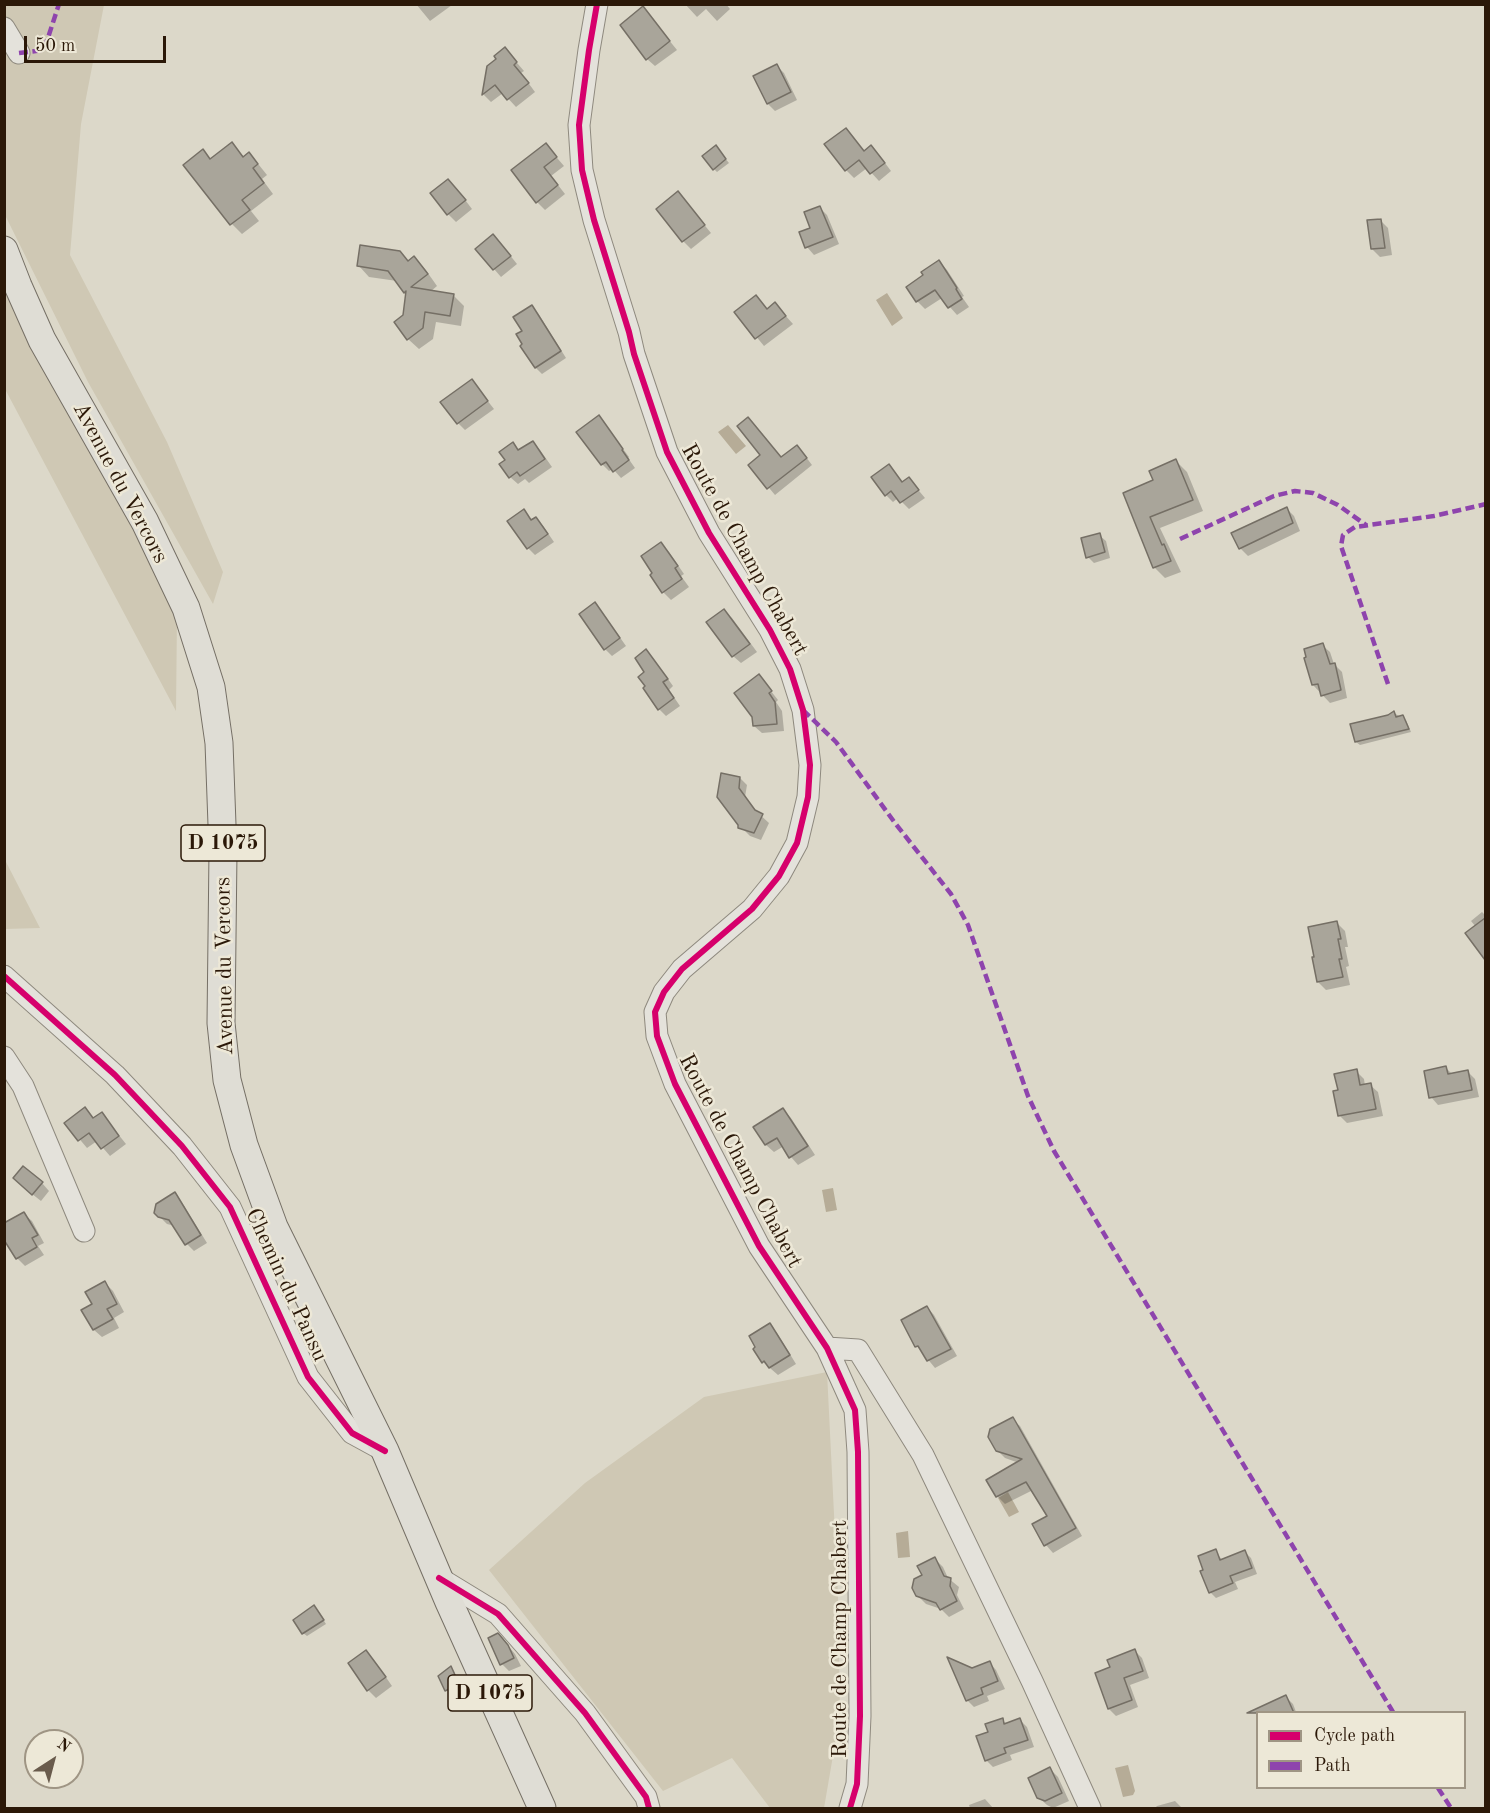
<!DOCTYPE html>
<style>
body{margin:0}
#map{position:relative;width:1490px;height:1813px;overflow:hidden;background:#dcd8c9;font-family:"Old Standard TT",serif}
canvas{display:block}
.frame{position:absolute;inset:0;border:6px solid #2b1808;pointer-events:none}
.legend{position:absolute;left:1256px;top:1711px;width:210px;height:78px;box-sizing:border-box;background:#ede8d7;border:2px solid #9f9584;margin:0;padding:8px 10px;list-style:none;font-size:18px;color:#2b1808}
.legend li{display:flex;align-items:center;gap:12px;height:30px}
.legend b{width:30px;border:2px solid #9f9584}
.north{position:absolute;left:24px;top:1729px;width:60px;height:60px;box-sizing:border-box;background:#ede8d7;border:2px solid #9f9584;border-radius:50%;rotate:36deg;font-size:16px;font-weight:700;line-height:24px;text-align:center;color:#2b1808}
.north::after{content:'';display:block;margin:auto;width:21px;height:27px;background:#695b4c;clip-path:polygon(50% 0,100% 100%,50% 72%,0 100%)}
.scale{position:absolute;left:24px;top:36px;width:142px;height:27px;box-sizing:border-box;border:3px solid #2b1808;border-top:0;padding-left:8px;font-size:18px;line-height:21px;white-space:nowrap;color:#2b1808;-webkit-text-stroke:4px #ede8d7;paint-order:stroke}
</style>
<div id="map">
<canvas width="1490" height="1813"></canvas>
<div class="frame"></div>
<ul class="legend">
<li><b style="height:8px;background:#d6006c"></b>Cycle path</li>
<li><b style="height:8px;background:#8e44ad"></b>Path</li>
</ul>
<div class="north">N</div>
<div class="scale">50 m</div>
</div>
<script>
const ctx = document.querySelector('canvas').getContext('2d');
ctx.lineJoin = 'round';
function fillPath(path, color) {
  ctx.fillStyle = color;
  ctx.fill(path, 'evenodd');
}
function shape(rows) {
  const path = new Path2D();
  for (const r of rows) {
    path.moveTo(r[0], r[1]);
    for (let i = 2; i < r.length; i += 2) path.lineTo(r[i], r[i + 1]);
  }
  return path;
}
function trace(path, color, width, dash) {
  ctx.strokeStyle = color;
  ctx.lineWidth = width;
  ctx.lineCap = dash ? 'butt' : 'round';
  ctx.setLineDash(dash || []);
  ctx.stroke(path);
}
function write(font, color, halo, rows, align = 'center') {
  ctx.font = font + ' "Old Standard TT",serif';
  ctx.lineWidth = 5;
  ctx.setLineDash([]);
  ctx.textBaseline = 'middle';
  ctx.strokeStyle = halo;
  ctx.fillStyle = color;
  for (const [text, x, y, turn = 0] of rows) {
    ctx.save();
    ctx.translate(x, y);
    ctx.rotate((+turn || 0) * Math.PI / 180);
    ctx.textAlign = isNaN(turn) ? turn : align;
    if (halo) ctx.strokeText(text, 0, 0);
    ctx.fillText(text, 0, 0);
    ctx.restore();
  }
}
fillPath(shape([
 [5,5,104,5,81,124,70,255,167,442,223,572,213,604,88,382,5,215],
 [4,282,110,483,177,616,176,711,5,389],
 [5,860,40,928,5,929],
 [827,1372,838,1595,840,1715,824,1808,770,1808,732,1758,663,1791,489,1570,585,1483,704,1397]
]), '#cfc8b4');
fillPath(shape([
 [887,293,903,318,892,326,876,300],
 [728,425,746,446,736,454,718,432],
 [833,1188,837,1210,826,1212,822,1190],
 [1008,1492,1019,1512,1009,1517,998,1498],
 [908,1531,910,1557,898,1558,896,1533],
 [1128,1765,1135,1791,1133,1795,1123,1797,1115,1768]
]), '#b6ac97');
fillPath(shape([
 [416,4,451,4,452,5,430,21],
 [685,4,726,4,730,9,717,21,706,9,697,17],
 [643,8,677,50,655,66,647,59],
 [505,49,524,71,521,73,535,92,516,107,503,93,491,102,484,95,488,67,498,59],
 [777,66,784,73,797,100,775,111,768,104,755,77],
 [846,130,865,152,879,155,891,171,879,181,867,168,854,178,846,170],
 [232,144,245,158,249,154,259,165,267,175,262,179,273,194,251,211,259,221,242,234,232,224,212,160],
 [546,145,564,166,551,176,565,194,545,210,537,202],
 [719,151,729,163,717,172,714,169],
 [456,188,472,209,456,222,448,214],
 [678,193,711,233,691,249,683,241],
 [820,208,827,215,839,244,814,255,807,247,801,233,812,228],
 [1380,220,1388,228,1392,255,1380,257,1372,249],
 [501,244,517,264,501,277,494,269],
 [399,252,409,262,414,258,425,269,437,286,430,292,453,295,464,306,461,326,436,322,433,339,419,349,408,339,404,316,407,295,397,281,369,277,359,266],
 [939,262,947,270,964,296,962,297,969,307,957,315,942,298,925,309,917,301,908,287,925,275],
 [756,297,768,310,775,304,793,324,764,346,736,312],
 [532,307,538,313,566,358,542,374,536,368,522,346],
 [472,381,494,409,465,430,458,423],
 [605,424,629,457,628,458,635,468,621,478,613,469,609,471,602,464,578,432],
 [533,442,540,450,552,467,529,483,525,479,518,484,510,477,507,460,512,444,520,451],
 [803,453,812,465,775,495,750,465],
 [1176,461,1187,472,1203,511,1160,528,1181,572,1165,578,1154,567,1125,494,1155,480],
 [896,474,903,483,909,479,925,498,909,509,898,498,893,502,886,495],
 [1286,508,1294,516,1300,531,1248,556,1240,548,1233,534],
 [523,511,533,521,536,518,543,526,554,542,535,555,528,548],
 [1099,535,1106,541,1110,558,1094,563,1088,557],
 [661,544,669,552,684,574,681,576,689,587,671,600,663,592],
 [595,604,602,612,626,646,612,656,605,649],
 [724,611,732,618,757,652,741,663,733,656],
 [1322,645,1330,652,1334,664,1342,672,1347,698,1330,703,1313,685],
 [646,651,653,658,673,686,669,690,680,706,666,716,659,709,647,673],
 [759,676,778,700,776,702,782,711,784,731,762,733,754,726],
 [1394,713,1406,720,1411,732,1360,745,1356,742],
 [740,778,747,785,745,797,758,813,769,823,761,840,750,836,742,828,719,797],
 [1482,912,1486,916,1486,958,1468,934,1476,927,1471,921],
 [1337,923,1345,931,1348,947,1345,947,1349,966,1346,967,1350,985,1326,990,1318,982],
 [1445,1067,1453,1075,1468,1072,1475,1079,1479,1097,1438,1105,1431,1097],
 [1356,1071,1364,1079,1365,1086,1370,1085,1378,1092,1383,1116,1347,1123,1340,1116,1340,1091],
 [783,1110,791,1118,815,1155,798,1165,791,1157,784,1146,774,1152,766,1145],
 [102,1114,126,1144,110,1156,97,1141,87,1148,66,1123,94,1119],
 [42,1183,49,1191,41,1201,22,1186],
 [174,1194,181,1201,207,1243,194,1251,187,1244,175,1226,167,1224,155,1212],
 [24,1214,32,1221,44,1243,38,1246,44,1255,25,1266,17,1258,4,1237],
 [105,1283,113,1291,124,1312,114,1318,119,1328,102,1337,94,1330,83,1311,94,1305],
 [927,1307,934,1315,957,1356,935,1368,917,1346],
 [769,1325,777,1333,796,1364,778,1375,763,1362],
 [1012,1419,1020,1426,1082,1536,1053,1553,1046,1545,1034,1525,1049,1516,1033,1490,1005,1504,998,1497,988,1481,1019,1463,1005,1458,997,1450],
 [1215,1551,1223,1561,1245,1552,1251,1558,1257,1574,1235,1582,1238,1589,1216,1598,1210,1592],
 [935,1559,943,1567,948,1578,959,1587,957,1595,964,1609,949,1617,941,1609,926,1604,918,1596,924,1576],
 [317,1610,326,1624,307,1636,303,1633],
 [505,1642,515,1654,521,1666,509,1671,502,1664],
 [1135,1651,1142,1658,1149,1678,1130,1685,1138,1707,1116,1716,1109,1709,1112,1668],
 [366,1652,374,1660,392,1686,376,1698,368,1690],
 [989,1662,996,1670,1005,1689,987,1696,989,1701,974,1707,967,1700,972,1670],
 [451,1668,454,1671,461,1688,450,1694,440,1677],
 [1286,1697,1293,1704,1296,1712,1276,1712],
 [1002,1720,1007,1724,1020,1720,1027,1727,1034,1747,1010,1755,1012,1760,993,1767,986,1760,990,1733],
 [1050,1769,1058,1777,1069,1801,1053,1808,1047,1805,1038,1797],
 [985,1799,993,1808,970,1808,969,1805],
 [1175,1801,1182,1808,1155,1808,1157,1806]
]), '#0003');
const building = shape([
 [643,6,670,41,646,60,620,25,643,6],
 [505,47,517,62,514,65,529,83,507,100,495,85,482,95,487,66,496,59,494,56,505,47],
 [777,64,791,92,767,104,753,76,777,64],
 [846,128,864,151,871,145,885,163,870,174,859,160,845,171,824,144,846,128],
 [232,142,243,157,249,152,258,164,253,168,264,183,242,200,250,210,230,225,183,165,203,149,210,159,232,142],
 [546,143,557,157,544,167,558,185,536,203,511,170,546,143],
 [716,145,726,159,713,170,702,156,716,145],
 [448,179,466,200,447,215,430,193,448,179],
 [678,191,705,225,682,242,656,209,678,191],
 [820,206,833,237,805,248,799,232,810,228,804,212,820,206],
 [1381,219,1385,248,1371,249,1367,220,1381,219],
 [493,234,511,256,493,270,475,249,493,234],
 [360,245,400,251,408,261,414,256,428,274,411,287,454,294,450,316,425,312,423,328,407,340,394,322,403,315,406,291,404,293,388,271,357,266,360,245],
 [939,260,957,288,956,289,962,299,948,308,935,290,916,302,906,287,923,275,921,272,939,260],
 [756,295,767,309,775,302,786,316,755,339,734,312,756,295],
 [532,305,561,351,535,368,520,346,522,344,516,334,522,331,513,317,532,305],
 [472,379,488,401,457,424,440,402,472,379],
 [599,415,623,449,622,450,629,460,613,472,606,462,601,465,576,432,599,415],
 [748,417,781,457,797,445,807,458,767,489,748,465,760,455,737,426,748,417],
 [533,441,545,459,520,476,517,472,509,478,499,464,505,460,499,452,513,442,518,450,533,441],
 [1176,459,1193,500,1150,517,1162,545,1164,544,1171,561,1153,568,1123,493,1153,480,1149,471,1176,459],
 [889,464,902,482,909,477,919,490,900,503,891,491,885,496,871,477,889,464],
 [1287,507,1293,523,1239,549,1231,533,1287,507],
 [524,509,531,520,536,517,548,534,527,549,507,521,524,509],
 [1100,533,1105,552,1086,558,1081,538,1100,533],
 [661,542,678,566,675,568,682,579,662,593,650,575,652,573,641,556,661,542],
 [595,602,620,638,604,650,579,614,595,602],
 [724,609,750,644,732,657,706,622,724,609],
 [1323,643,1330,664,1335,663,1341,690,1321,696,1318,684,1312,685,1304,658,1306,657,1304,649,1323,643],
 [646,649,668,679,663,682,674,698,658,710,643,688,645,686,638,677,644,672,635,658,646,649],
 [759,674,772,691,769,693,775,702,777,724,753,726,752,717,734,693,759,674],
 [1394,711,1396,717,1403,715,1409,729,1355,742,1350,724,1388,715,1394,711],
 [721,773,740,777,739,788,755,810,763,814,754,833,738,828,738,825,717,797,721,773],
 [1485,918,1485,960,1465,933,1485,918],
 [1337,921,1341,939,1338,939,1342,959,1339,959,1343,977,1317,982,1312,957,1314,957,1308,927,1337,921],
 [1446,1066,1448,1074,1468,1070,1472,1090,1429,1098,1424,1071,1446,1066],
 [1357,1069,1360,1085,1371,1083,1376,1109,1338,1116,1333,1091,1338,1090,1334,1074,1357,1069],
 [85,1107,93,1118,102,1112,119,1136,101,1149,89,1133,78,1141,64,1123,85,1107],
 [783,1108,808,1146,789,1158,777,1138,765,1145,753,1127,783,1108],
 [23,1166,43,1182,32,1195,13,1178,23,1166],
 [175,1192,201,1235,185,1245,169,1220,158,1217,154,1213,156,1204,175,1192],
 [24,1212,38,1235,32,1238,37,1247,16,1259,4,1240,4,1223,24,1212],
 [105,1281,117,1304,107,1309,113,1319,93,1330,81,1310,92,1304,85,1292,105,1281],
 [927,1306,951,1349,927,1361,918,1346,915,1347,901,1320,927,1306],
 [770,1323,790,1355,769,1368,764,1361,762,1363,753,1349,755,1347,749,1336,770,1323],
 [1013,1417,1076,1528,1044,1546,1032,1524,1047,1516,1026,1482,996,1497,986,1480,1022,1459,996,1451,988,1437,990,1429,1013,1417],
 [1216,1549,1220,1560,1245,1550,1252,1568,1230,1576,1233,1583,1209,1593,1200,1571,1203,1570,1198,1556,1216,1549],
 [935,1557,944,1576,951,1578,950,1586,957,1601,940,1610,936,1603,916,1596,912,1588,914,1579,922,1575,917,1566,935,1557],
 [314,1605,324,1620,302,1634,293,1620,314,1605],
 [498,1633,508,1645,514,1658,500,1665,488,1638,498,1633],
 [1135,1649,1143,1671,1124,1678,1132,1700,1108,1709,1095,1673,1110,1667,1107,1660,1135,1649],
 [366,1650,386,1677,367,1691,348,1663,366,1650],
 [947,1657,972,1668,990,1661,998,1681,981,1688,983,1694,966,1701,947,1657],
 [451,1666,459,1684,445,1691,438,1676,451,1666],
 [1286,1695,1294,1713,1247,1713,1286,1695],
 [1003,1718,1004,1724,1020,1718,1028,1740,1004,1748,1006,1753,985,1761,976,1736,988,1732,985,1724,1003,1718],
 [1050,1767,1062,1793,1045,1801,1037,1798,1028,1778,1050,1767]
]);
fillPath(building, '#a9a59a');
trace(building, '#756f65', 1.5);
const minor = shape([
 [597,4,589,50,579,125,582,170,594,220,629,332,634,354,667,452,709,533,770,630,790,669,803,710,810,765,808,797,797,843,779,876,752,909,682,969,664,992,655,1012,657,1036,675,1084,759,1246,827,1348,855,1410,858,1452,860,1716,857,1784,850,1808],
 [4,28,19,53],
 [4,976,115,1075,182,1146,230,1207,308,1377,352,1433,385,1451],
 [4,1057,23,1086,84,1231],
 [827,1348,858,1350,923,1455,1032,1681,1090,1808],
 [439,1578,498,1614,585,1713,646,1797,649,1808]
]);
const major = shape([
 [4,250,18,286,42,340,145,522,186,608,211,687,219,743,223,852,221,1023,227,1080,244,1145,274,1227,385,1451,449,1602,542,1808]
]);
trace(minor, '#8e897e', 23);
trace(major, '#756f65', 29);
trace(minor, '#e4e2db', 21);
trace(major, '#dfddd5', 27);
trace(shape([
 [19,53,44,50,59,4],
 [1180,539,1274,496,1295,491,1313,493,1338,505,1366,525],
 [1388,684,1341,546,1343,535,1355,527,1434,516,1486,504],
 [803,710,836,742,895,823,951,894,968,925,1028,1096,1054,1151,1393,1712],
 [1438,1788,1451,1808]
]), '#8e44ad', 4.5, [9, 4.5]);
trace(shape([
 [597,4,589,50,579,125,582,170,594,220,629,332,634,354,667,452,709,533,770,630,790,669,803,710,810,765,808,797,797,843,779,876,752,909,682,969,664,992,655,1012,657,1036,675,1084,759,1246,827,1348,855,1410,858,1452,860,1716,857,1784,850,1808],
 [4,976,115,1075,182,1146,230,1207,308,1377,352,1433,385,1451],
 [439,1578,498,1614,585,1713,646,1797,649,1808]
]), '#d6006c', 6);
for (const [x, y, w] of [
 [223,843,84],
 [490,1693,84]
]) {
  const box = new Path2D();
  box.roundRect(x - w / 2, y - 18, w, 36, 4.5);
  ctx.fillStyle = '#ede8d7';
  ctx.fill(box);
  trace(box, '#2b1808', 1.5);
}
write('bold 21px', '#2b1808', null, [
 ["D 1075",223,843],
 ["D 1075",490,1693]
]);
write('22px', '#2b1808', '#ede8d7', [
 ["Avenue du Vercors",120,483,62],
 ["Route de Champ Chabert",744,550,61],
 ["Avenue du Vercors",225,966,-91],
 ["Route de Champ Chabert",740,1161,62],
 ["Chemin du Pansu",286,1285,65],
 ["Route de Champ Chabert",840,1639,-90]
]);
</script>
